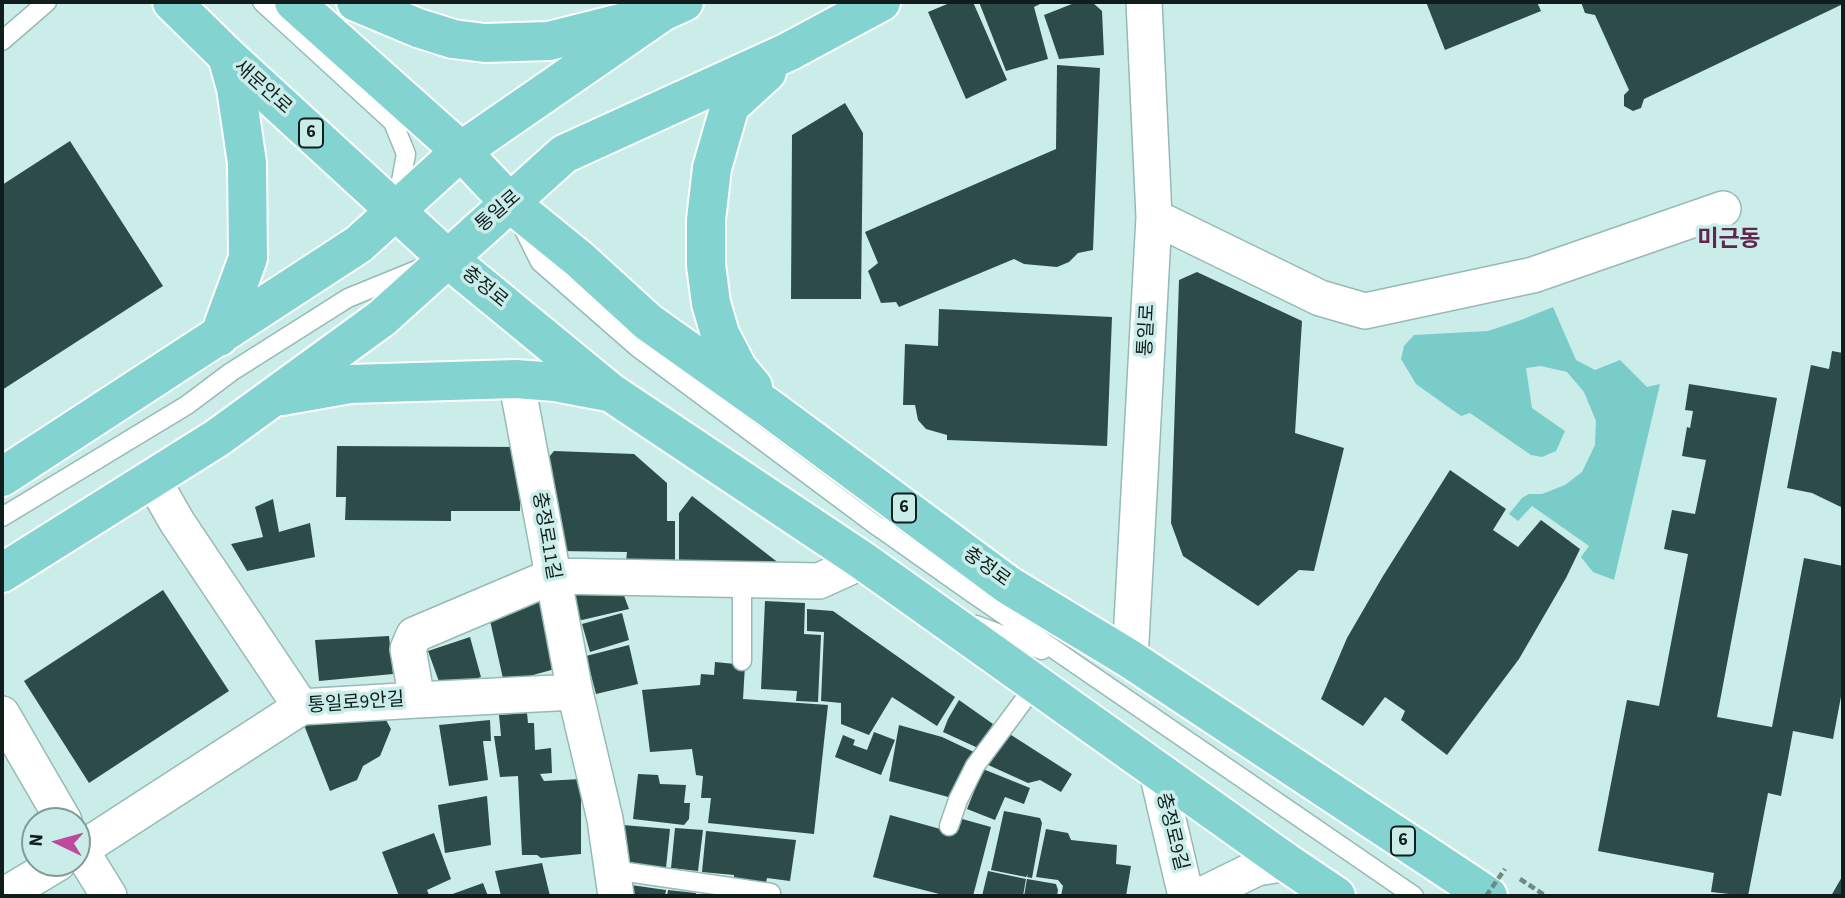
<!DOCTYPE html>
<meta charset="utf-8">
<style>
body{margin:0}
#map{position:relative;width:1845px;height:898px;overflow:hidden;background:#caedea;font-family:"Source Sans 3",sans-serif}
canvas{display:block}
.frame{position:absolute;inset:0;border:4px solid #101d1d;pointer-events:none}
.north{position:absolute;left:21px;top:807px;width:70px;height:70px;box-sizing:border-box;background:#caedea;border:2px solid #809a98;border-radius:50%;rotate:275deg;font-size:19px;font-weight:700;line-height:28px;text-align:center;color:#101d1d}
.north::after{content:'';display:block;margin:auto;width:24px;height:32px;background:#c1499d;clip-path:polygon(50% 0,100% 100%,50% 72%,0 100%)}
</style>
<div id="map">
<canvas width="1845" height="898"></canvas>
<div class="frame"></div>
<div class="north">N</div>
</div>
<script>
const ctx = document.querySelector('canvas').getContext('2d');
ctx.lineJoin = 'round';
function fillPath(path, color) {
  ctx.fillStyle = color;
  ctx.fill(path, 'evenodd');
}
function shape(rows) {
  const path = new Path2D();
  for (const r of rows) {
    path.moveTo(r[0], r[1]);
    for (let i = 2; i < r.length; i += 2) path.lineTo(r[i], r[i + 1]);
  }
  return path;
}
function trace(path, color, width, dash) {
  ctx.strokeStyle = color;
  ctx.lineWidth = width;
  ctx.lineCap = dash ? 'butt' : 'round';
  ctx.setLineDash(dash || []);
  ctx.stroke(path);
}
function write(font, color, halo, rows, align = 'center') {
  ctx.font = font + ' "Source Sans 3","Noto Sans KR",sans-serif';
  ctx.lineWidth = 7;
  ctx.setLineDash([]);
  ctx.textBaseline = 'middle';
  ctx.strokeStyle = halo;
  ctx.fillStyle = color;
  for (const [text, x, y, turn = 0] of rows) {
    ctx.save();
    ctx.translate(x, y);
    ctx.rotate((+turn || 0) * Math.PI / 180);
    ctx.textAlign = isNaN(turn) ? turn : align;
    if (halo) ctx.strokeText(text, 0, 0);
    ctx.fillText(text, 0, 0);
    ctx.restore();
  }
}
fillPath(shape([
 [1553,307,1576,360,1595,370,1620,360,1647,387,1660,384,1614,580,1593,572,1581,557,1589,546,1532,506,1518,521,1509,514,1522,498,1529,494,1542,494,1565,485,1582,472,1595,445,1596,421,1584,392,1567,372,1541,366,1526,368,1532,408,1565,431,1556,451,1542,457,1531,455,1470,413,1461,416,1416,384,1401,359,1404,346,1414,335,1488,331,1521,320]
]), '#7accc8');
fillPath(shape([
 [952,2,973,2,1007,80,966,99,928,12],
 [979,2,1044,2,1034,7,1048,59,1006,71],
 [1077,2,1092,2,1102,11,1104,55,1059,59,1044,15],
 [1426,2,1537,2,1541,11,1445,50],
 [1581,2,1843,2,1843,4,1644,99,1641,108,1633,111,1624,106,1624,95,1629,90,1595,15,1585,13],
 [1057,65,1100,68,1093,250,1078,253,1069,262,1057,267,1024,264,1014,259,899,307,896,302,881,303,868,271,878,263,865,232,1056,149],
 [845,103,863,133,861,299,791,299,792,135],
 [70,141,163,286,2,390,2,185],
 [1197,272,1302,321,1295,433,1344,448,1314,571,1299,570,1258,606,1183,556,1171,523,1179,280],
 [939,309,1112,317,1107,446,947,440,947,435,926,429,918,420,915,405,903,405,905,344,938,346],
 [1832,351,1843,353,1843,508,1812,493,1787,488,1811,365,1829,369],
 [1689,384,1777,398,1717,717,1772,727,1804,558,1843,566,1843,686,1833,739,1793,731,1781,796,1768,793,1748,896,1711,892,1714,873,1598,851,1627,700,1659,706,1688,554,1664,549,1672,510,1695,514,1706,460,1682,456,1687,427,1690,428,1693,411,1685,410],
 [337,446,521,447,520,511,451,511,451,521,345,520,346,497,336,497],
 [554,451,634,454,667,483,667,521,675,521,675,569,626,561,627,552,559,551,559,503,548,503,549,457],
 [1450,470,1506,509,1493,530,1518,547,1541,520,1580,549,1566,578,1519,659,1447,755,1401,720,1405,711,1385,697,1363,726,1321,699,1347,638,1383,576],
 [692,496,780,564,679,572,679,513],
 [273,499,279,532,310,523,315,557,247,571,231,544,263,537,255,507],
 [569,586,622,590,629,609,582,620,576,618],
 [163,590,229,691,89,783,24,681],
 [540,600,555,669,504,683,489,616],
 [765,601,805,603,804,634,821,635,818,702,796,701,797,691,761,689],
 [807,609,833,611,955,697,937,726,892,697,869,735,841,724,841,703,821,701,824,632,807,631],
 [622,613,629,640,590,652,582,624],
 [389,636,393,674,319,681,315,640],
 [470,637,481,677,442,690,428,651],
 [629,645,638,684,596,694,586,656],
 [715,662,745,665,743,699,828,705,814,834,708,823,711,798,701,798,703,776,696,775,692,749,650,752,642,690,700,685,701,674,714,675],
 [959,700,993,724,978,748,943,732,948,719],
 [527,713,528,723,534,723,535,750,551,748,552,773,540,774,544,781,581,779,581,854,541,858,537,855,522,855,518,776,500,777,494,736,501,736,499,715],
 [324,714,386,720,391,729,380,756,363,766,357,780,330,791,304,725],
 [490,720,491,741,483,741,488,780,449,786,439,725],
 [899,725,942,737,976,753,952,798,889,781],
 [874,732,895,740,881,775,835,757,843,735,855,740,853,745,867,750],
 [1008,733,1072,774,1061,792,1040,780,1028,783,986,764],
 [983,769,1030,788,1024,804,1005,797,995,820,967,809],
 [638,774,658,775,660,784,686,785,684,803,690,803,689,819,684,825,633,819],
 [487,796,491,845,445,853,438,805],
 [1004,811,1040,818,1042,823,1032,878,1027,877,1028,874,1026,877,991,870],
 [890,815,951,832,955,817,991,827,973,896,947,896,873,877],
 [623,825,670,829,666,868,618,862],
 [675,828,703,830,698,871,671,868],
 [1046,829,1068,833,1071,840,1117,845,1116,864,1131,866,1126,896,1061,896,1063,886,1058,880,1036,877],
 [706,831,796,840,790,881,767,878,765,887,734,883,734,875,702,872],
 [434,833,451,879,427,890,429,895,426,896,399,896,382,852],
 [542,863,550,896,501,896,495,871],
 [988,871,1026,879,1023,896,982,896],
 [1843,875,1843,896,1831,896],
 [1027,879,1056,884,1058,890,1057,896,1024,896],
 [483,883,488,896,447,896],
 [624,884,666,890,665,896,623,896],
 [668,890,696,893,695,896,667,896]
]), '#2d4b49');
const service = shape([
 [262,2,393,122,406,154,397,203],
 [2,41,47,2],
 [522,226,540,262,637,347,877,526,887,530],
 [2,517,187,405,231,372,348,298,419,269],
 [877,526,972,593,1414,896],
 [976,625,1042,650],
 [742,661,742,580],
 [949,826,958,800,975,766,1036,684],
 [613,870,771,893]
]);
const minor = shape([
 [1154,217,1320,298,1365,311,1533,275,1723,209],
 [516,379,575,692,605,819,616,896],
 [153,480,177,522,301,707],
 [1130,659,1154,217,1144,2],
 [417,700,575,692],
 [2,714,64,821],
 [1156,768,1186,896],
 [77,844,109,896],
 [77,852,301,707,417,700,408,649,414,635,553,576,819,581,863,561],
 [3,896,58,863],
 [1200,896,1257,868,1287,863]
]);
const primary = shape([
 [172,2,227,56,447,258,610,392,863,561,1287,863,1336,896],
 [294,2,461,151,510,203,579,259,648,322,769,408,1008,585,1130,659,1488,896],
 [356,2,418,28,453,39,485,43,549,41,633,20],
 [219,337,248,258,247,163,236,88,227,56],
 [753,387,738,369,720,334,711,303,706,265,706,220,712,168,730,106,767,72],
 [282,396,350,384,516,379,555,382,608,392],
 [2,477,359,244,461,151,662,12,684,2],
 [2,573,217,438,382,318,564,154,788,52,881,2]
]);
trace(service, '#97b9b7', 21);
trace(minor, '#97b9b7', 38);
trace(primary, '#fff', 42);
trace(shape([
 [1520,879,1546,896]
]), '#6f8886', 4.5, [7, 3.5]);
trace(service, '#fff', 18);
trace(minor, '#fff', 35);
trace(primary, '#83d3d0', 38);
trace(shape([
 [1486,896,1505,869]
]), '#6f8886', 4.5, [7, 3.5]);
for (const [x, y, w] of [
 [311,133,24],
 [904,508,24],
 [1403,841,24]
]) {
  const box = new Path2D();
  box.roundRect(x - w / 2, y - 14.5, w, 29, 5);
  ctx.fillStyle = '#caedea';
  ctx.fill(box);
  trace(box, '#101d1d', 2);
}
write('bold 18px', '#101d1d', null, [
 ["6",311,133],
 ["6",904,508],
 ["6",1403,841]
]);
write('19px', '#101d1d', '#caedea', [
 ["새문안로",262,88,42],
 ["통일로",499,212,-41],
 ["충정로",484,288,39],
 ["통일로",1148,330,-87],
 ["충정로11길",545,536,80],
 ["충정로",986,568,36],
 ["통일로9안길",356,704,-4],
 ["충정로9길",1171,832,76]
]);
write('bold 23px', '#61264e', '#caedea', [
 ["미근동",1729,241]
]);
</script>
